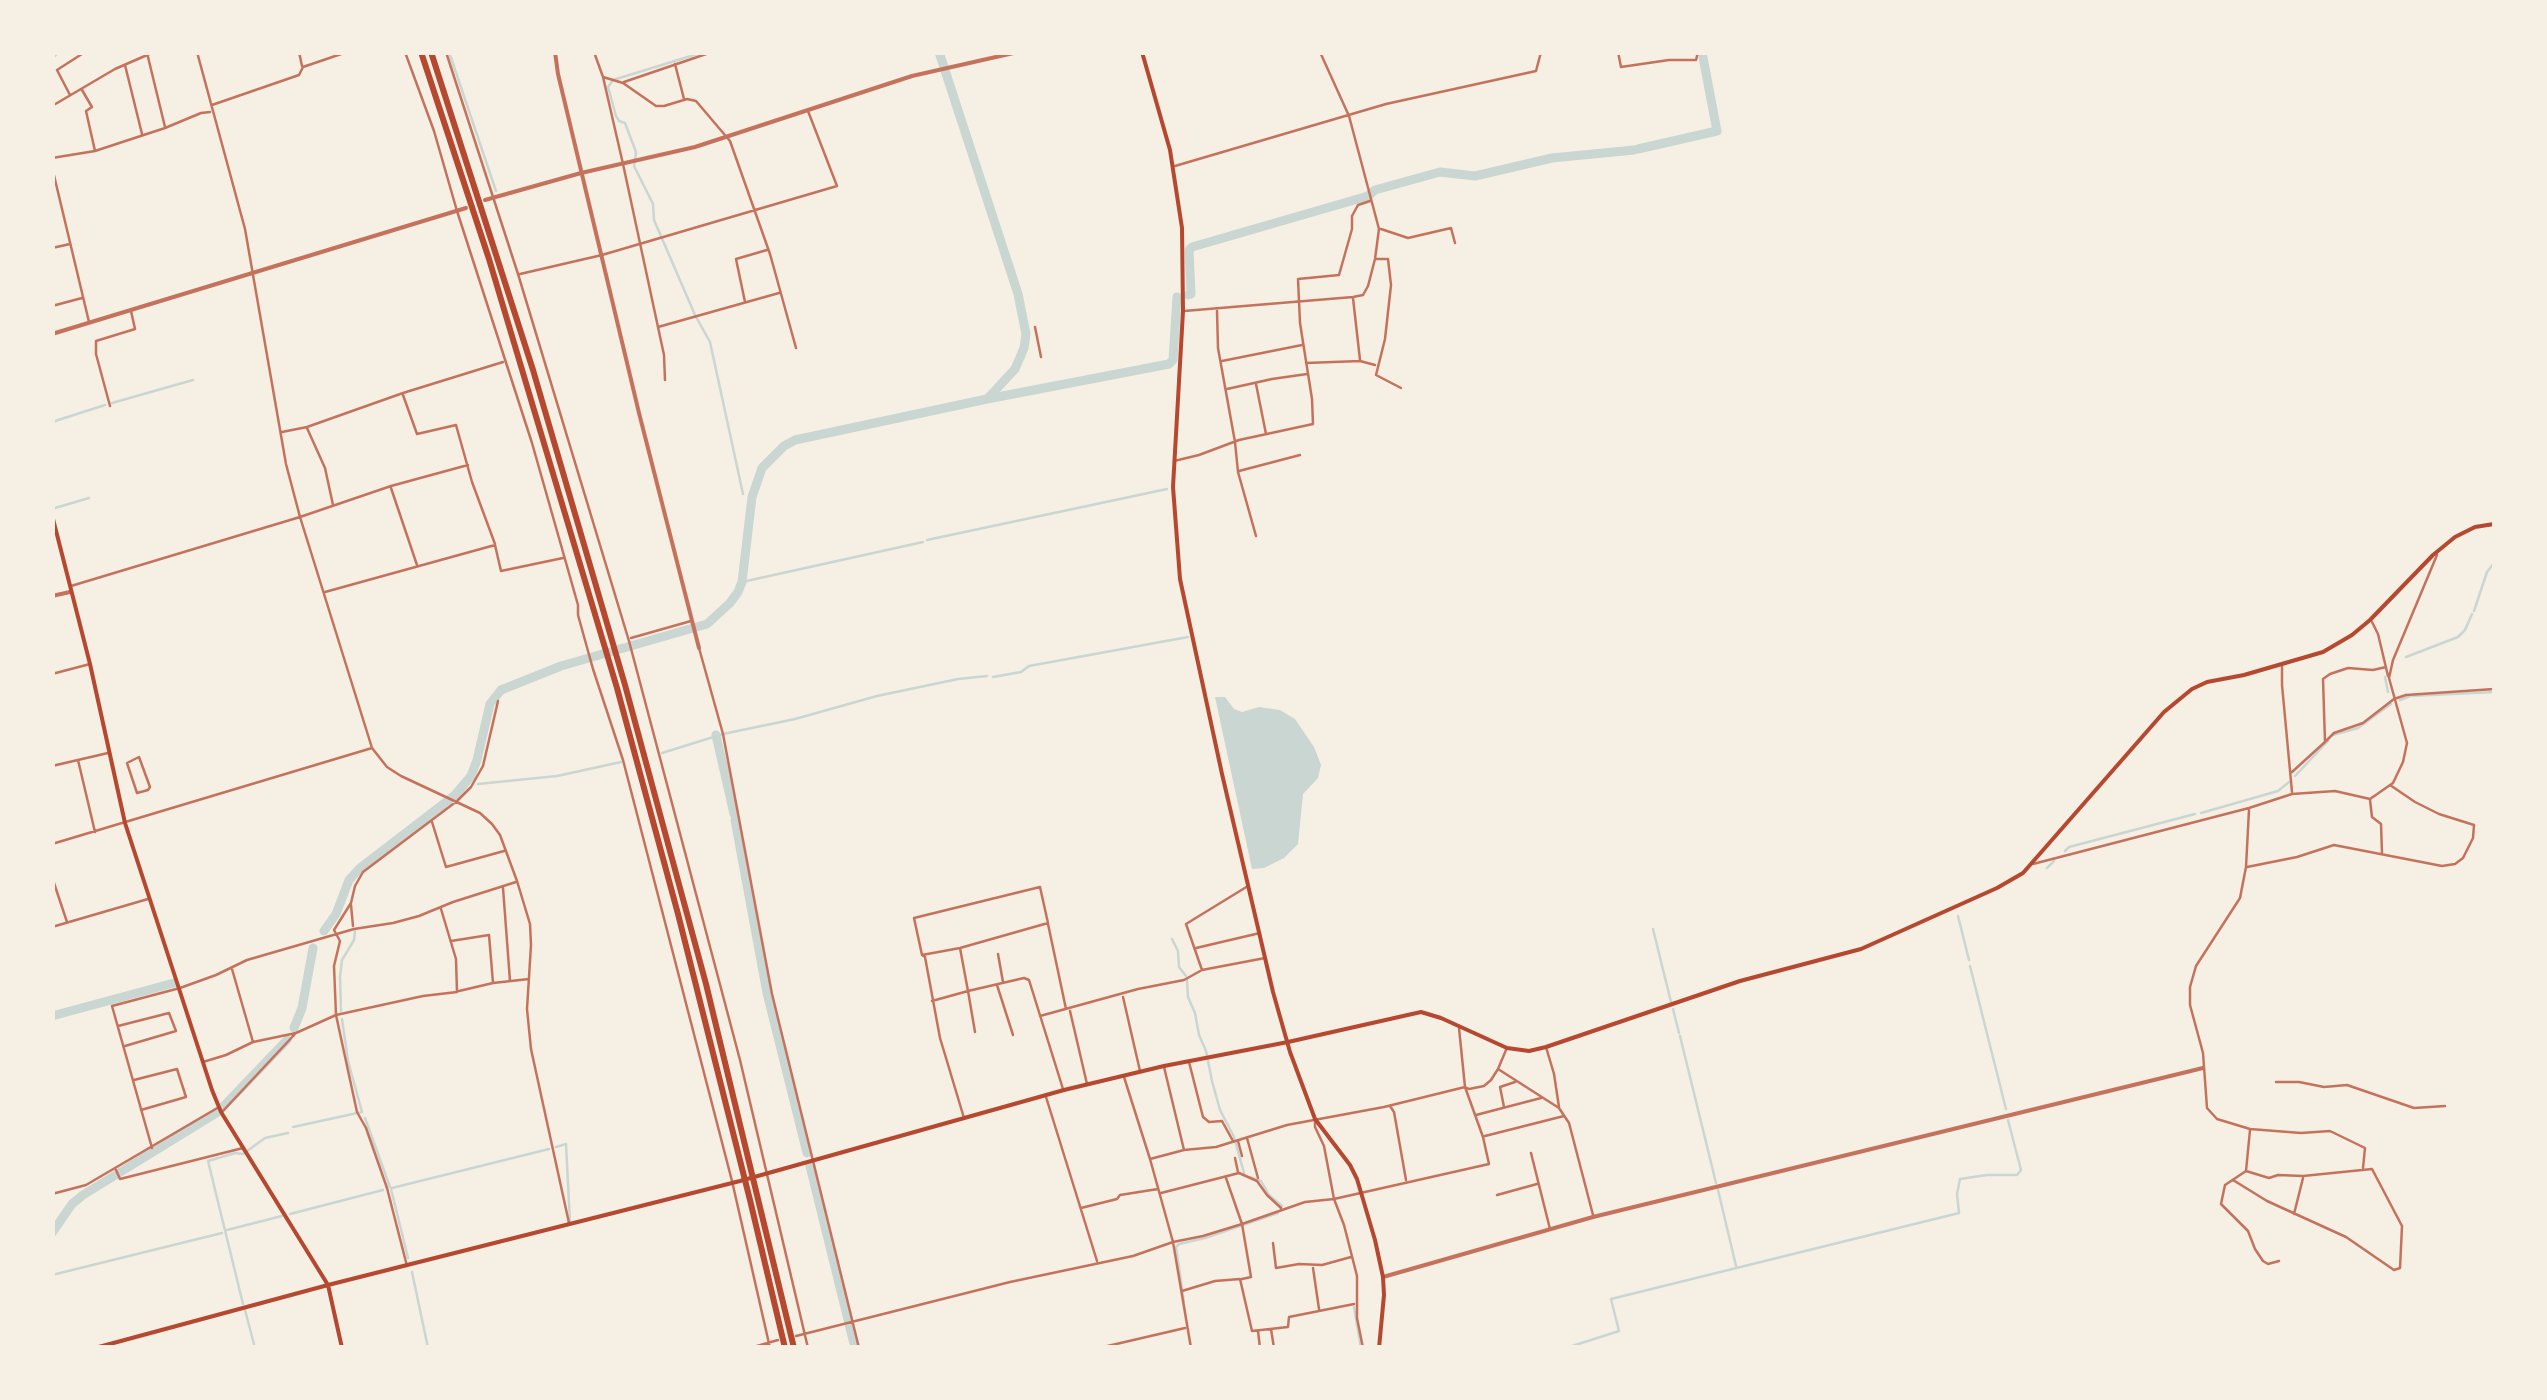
<!DOCTYPE html>
<style>
body{margin:0}
#map{position:relative;width:2547px;height:1400px;overflow:hidden;background:#f6efe4;font-family:Merriweather,serif}
canvas{display:block}
.frame{position:absolute;inset:0;border:55px solid #f6efe4;pointer-events:none}
</style>
<div id="map">
<canvas width="2547" height="1400"></canvas>
<div class="frame"></div>
</div>
<script>
const ctx = document.querySelector('canvas').getContext('2d');
ctx.lineJoin = 'round';
function fillPath(path, color) {
  ctx.fillStyle = color;
  ctx.fill(path, 'evenodd');
}
function shape(rows) {
  const path = new Path2D();
  for (const r of rows) {
    path.moveTo(r[0], r[1]);
    for (let i = 2; i < r.length; i += 2) path.lineTo(r[i], r[i + 1]);
  }
  return path;
}
function trace(path, color, width, dash) {
  ctx.strokeStyle = color;
  ctx.lineWidth = width;
  ctx.lineCap = dash ? 'butt' : 'round';
  ctx.setLineDash(dash || []);
  ctx.stroke(path);
}
fillPath(shape([
 [1215,697,1225,697,1234,709,1242,712,1259,707,1280,710,1295,719,1314,747,1321,765,1318,778,1303,794,1298,844,1284,858,1264,868,1252,869]
]), '#c9d6d2');
trace(shape([
 [449,52,496,191],
 [704,52,613,80,608,87,616,116,619,121,625,123,636,152,634,166,653,204,654,220,695,315,710,342,743,494],
 [112,403,193,380],
 [52,422,105,405],
 [749,496,752,497],
 [55,508,89,498],
 [927,540,1167,489],
 [742,582,923,542],
 [2474,611,2487,572,2494,563],
 [2406,657,2458,637,2465,630,2472,614],
 [993,677,1021,672,1029,666,1188,637],
 [2385,677,2388,692],
 [2400,700,2410,696,2494,692],
 [2333,735,2358,728,2391,704],
 [662,753,723,734,795,719,877,696,958,679,987,676],
 [2295,776,2328,741],
 [478,784,557,776,621,762],
 [2201,813,2278,791,2289,782],
 [2065,851,2069,847,2195,814],
 [2047,868,2054,861],
 [1958,916,1969,960],
 [1653,929,1671,1002],
 [1172,939,1178,951,1179,967,1186,976],
 [1970,966,2006,1109],
 [1187,980,1188,997,1195,1013,1199,1035,1206,1051,1212,1081,1220,1110,1234,1137,1244,1173],
 [1673,1009,1679,1033],
 [341,1011,340,977,342,960,354,940,355,931],
 [1680,1036,1716,1183],
 [365,1118,390,1187],
 [293,1127,362,1112,348,1061,342,1019],
 [556,1147,566,1144,570,1223],
 [1250,1177,1261,1181,1269,1195,1282,1206],
 [392,1188,549,1149],
 [391,1189,408,1258],
 [1718,1190,1736,1266],
 [290,1214,383,1190],
 [227,1230,282,1216],
 [412,1272,428,1348],
 [52,1275,222,1233],
 [1184,1302,1176,1247,1179,1244,1205,1238,1278,1213],
 [243,1304,208,1161,235,1153,243,1154,265,1138,288,1133],
 [1354,1307,1361,1348],
 [245,1310,255,1348],
 [1566,1348,1619,1331,1611,1299,1959,1213,1957,1194,1960,1179,1987,1175,2017,1175,2021,1170,2008,1120]
]), '#c9d6d2', 2.5);
trace(shape([
 [939,52,1018,294,1026,334,1024,348,1015,369,989,397],
 [52,54,54,52],
 [1638,149,1717,131,1702,52],
 [1188,295,1191,294,1189,250,1192,247,1368,196,1375,190,1440,172,1475,176,1552,158,1634,150],
 [752,497,762,468,784,446,795,440,987,399,1169,364,1173,360,1177,297],
 [716,735,734,814],
 [735,820,767,993,807,1153],
 [324,931,336,914,349,880,360,868,455,795,471,776,477,760,490,704,501,690,561,666,707,624,730,603,738,592,742,582,752,497],
 [52,1016,174,983],
 [294,1028,302,1008,313,948],
 [810,1166,855,1348],
 [52,1233,72,1204,83,1195,218,1112,287,1040]
]), '#c9d6d2', 9);
trace(shape([
 [197,52,245,229,286,464,300,517,372,748,387,767,401,776,480,813,492,824,500,835,517,881,530,924,531,945,527,1009,531,1049,569,1223],
 [299,52,302,66],
 [405,52,434,131,457,211,532,443,578,605,578,615,593,669,623,760,732,1181,770,1348],
 [446,52,518,274,629,641,740,1060,808,1348],
 [594,52,603,77,623,164,664,355,665,380],
 [1618,52,1621,67,1669,60,1696,60,1698,52],
 [148,57,165,127],
 [675,64,684,99],
 [125,65,142,134],
 [603,77,623,83,656,106,664,106,687,99,696,101,730,141,770,254,796,348],
 [624,82,712,52],
 [82,90,92,107,86,111,95,151],
 [70,95,57,70,85,52],
 [212,105,299,75,303,67,347,52],
 [52,106,115,69,154,52],
 [52,158,95,151,165,128,201,113,210,112],
 [1175,166,1386,104,1536,71,1541,52],
 [52,167,89,322],
 [1381,229,1408,238,1451,228,1455,243],
 [52,248,70,244],
 [1377,259,1388,259,1391,285,1385,339,1376,375,1401,388],
 [520,274,602,255,837,186,808,111],
 [1353,298,1360,360],
 [745,302,736,259,767,250],
 [52,306,82,298],
 [1184,311,1353,297,1363,295,1368,286,1375,259,1379,229,1349,116,1320,52],
 [1217,311,1218,348,1235,442,1238,472,1256,536],
 [658,327,779,293],
 [1035,327,1041,357],
 [1222,361,1302,345],
 [1306,363,1360,361,1375,365],
 [1256,384,1266,434],
 [1227,389,1272,379,1307,374],
 [403,395,417,434,456,425,472,482,495,544],
 [110,406,96,354,96,341,135,329,131,311],
 [307,428,325,468,333,505],
 [282,432,307,427,403,393,503,362],
 [1174,461,1199,455,1239,440,1313,424,1312,399,1300,323,1298,279,1339,275,1352,229,1352,216,1358,205,1370,201],
 [1239,471,1300,455],
 [391,488,417,565],
 [71,586,300,517,391,486,468,465],
 [325,592,495,545,501,571,563,558],
 [2372,622,2378,634,2388,676],
 [631,638,691,621],
 [699,648,723,734,772,994,859,1348],
 [2282,666,2282,685,2292,792],
 [52,674,90,664],
 [2325,742,2334,733,2363,723,2394,699,2406,695,2494,689],
 [139,757,150,787,148,790,137,793,127,763,139,757],
 [78,760,95,832],
 [52,766,108,753],
 [2292,772,2325,742,2323,679,2330,674,2348,668,2373,670,2386,667],
 [2370,800,2372,817,2381,824,2382,853],
 [2249,810,2246,867,2240,898,2196,966,2190,987,2190,1005,2203,1053,2207,1108,2217,1119,2250,1129,2301,1133,2330,1131,2365,1148,2363,1168],
 [432,822,446,867,504,851],
 [52,844,372,748],
 [2033,864,2249,808,2292,794,2335,791,2370,799,2393,783,2403,762,2407,743,2389,678,2393,660,2437,555],
 [2247,867,2297,857,2334,845,2442,866,2455,864,2463,858,2473,838,2474,825,2439,814,2415,802,2390,785],
 [52,877,67,922],
 [503,888,510,981],
 [351,905,353,926],
 [1048,924,1066,1009],
 [52,927,148,899],
 [451,941,489,935,493,983],
 [960,948,968,991,1024,978,1029,980,1063,1089],
 [1196,948,1260,933],
 [998,954,1003,982],
 [922,955,960,948,1048,923,1040,887,914,918,922,955,925,957,940,1038,964,1118],
 [232,969,253,1042],
 [1202,970,1186,924,1248,886],
 [997,985,1013,1035],
 [459,991,493,983,529,979],
 [1123,997,1140,1071],
 [932,1001,968,991,975,1032],
 [1070,1011,1087,1084],
 [1040,1016,1138,989,1184,980,1202,970,1265,958],
 [118,1026,169,1013,176,1031,125,1046],
 [1546,1047,1554,1074,1559,1107],
 [1506,1050,1498,1069,1559,1108,1569,1123,1593,1215],
 [203,1062,226,1055,253,1042,296,1033,336,1015,423,996,457,992,456,959,441,909],
 [1189,1062,1203,1117,1209,1122,1222,1121,1233,1141],
 [1164,1067,1184,1150],
 [1124,1077,1150,1159,1173,1242,1191,1348],
 [134,1080,177,1069,186,1097,141,1110],
 [2276,1082,2299,1082,2324,1087,2347,1085,2414,1108,2445,1106],
 [1046,1097,1097,1261],
 [1390,1106,1394,1112,1406,1180],
 [1504,1107,1500,1087,1515,1082],
 [222,1112,295,1034],
 [1476,1115,1541,1098],
 [1315,1119,1315,1127,1324,1146,1334,1199,1489,1164,1483,1137,1465,1087,1459,1028],
 [2250,1130,2246,1171,2225,1185,2221,1204,2248,1231,2255,1249,2263,1261,2268,1264,2279,1261],
 [1485,1136,1564,1116],
 [1247,1138,1258,1178],
 [1238,1141,1242,1156],
 [152,1148,112,1006,180,988,216,975,247,960,354,929,393,923,419,916,453,902,516,882],
 [1531,1153,1550,1229],
 [1235,1158,1238,1172],
 [1150,1159,1184,1150,1216,1147,1287,1125,1384,1107,1465,1087,1469,1089,1484,1086,1491,1080,1498,1069],
 [116,1170,120,1179,243,1148],
 [1226,1178,1242,1224,1251,1277,1242,1279],
 [2233,1180,2267,1201,2346,1237,2394,1270,2400,1268,2402,1226,2372,1169,2303,1176,2278,1175,2269,1178,2246,1171],
 [1161,1193,1239,1173,1257,1181,1267,1195,1281,1208],
 [52,1194,86,1185,219,1107],
 [1497,1195,1537,1184],
 [1081,1208,1117,1199,1120,1195,1158,1189],
 [2294,1214,2303,1178],
 [1273,1243,1276,1268,1299,1264,1322,1265,1351,1257],
 [407,1266,387,1188,366,1128,357,1112,336,1015,334,966,340,941,334,930,351,903,355,886,363,872,457,801,471,787,483,766,498,701],
 [1313,1268,1319,1309],
 [1182,1291,1215,1281,1240,1279,1252,1331,1288,1327,1289,1317,1354,1304],
 [1271,1329,1274,1348],
 [1258,1331,1260,1348],
 [796,1336,1010,1282,1133,1256,1173,1242,1203,1236,1242,1224,1305,1202,1334,1199,1344,1225,1357,1276,1357,1318,1363,1348],
 [750,1348,778,1340],
 [1099,1348,1185,1328]
]), '#c5725c', 2.5);
trace(shape([
 [555,52,558,74,639,413,699,648],
 [485,200,581,173,695,147,912,76,1018,52],
 [52,334,466,208],
 [52,596,70,592],
 [1383,1277,1593,1217,2203,1068]
]), '#c5725c', 4);
trace(shape([
 [1142,52,1170,150,1182,228,1183,311,1173,487,1180,579,1222,774,1273,992,1290,1052,1315,1119,1350,1165,1357,1179,1375,1240,1383,1277,1384,1295,1379,1348],
 [52,515,90,664,125,823,212,1090,221,1112,328,1285,342,1348],
 [95,1348,328,1285,740,1181,1064,1090,1164,1066,1288,1042,1421,1012,1441,1018,1507,1048,1529,1051,1546,1047,1740,981,1861,949,1997,888,2023,873,2164,712,2192,689,2207,682,2244,675,2323,652,2352,635,2370,620,2433,555,2455,537,2475,527,2494,524]
]), '#b5482f', 4);
trace(shape([
 [421,52,489,259,617,688,678,914,750,1200,785,1348],
 [431,52,533,370,625,685,706,984,794,1348]
]), '#b5482f', 6);
</script>
